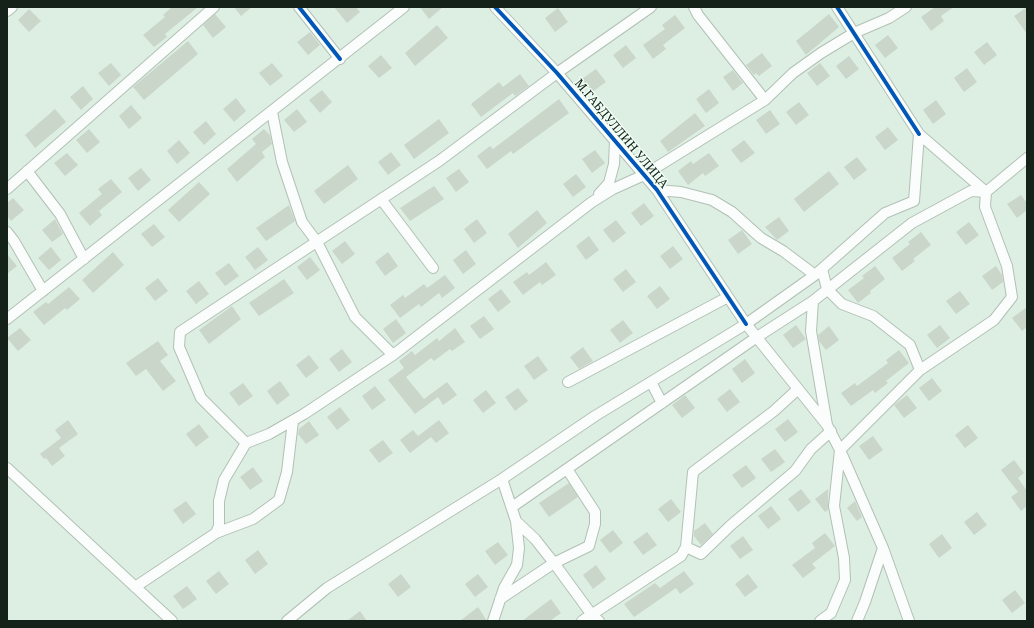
<!DOCTYPE html>
<meta charset="utf-8">
<style>
body{margin:0}
#map{position:relative;width:1034px;height:628px;overflow:hidden;background:#ddefe3;font-family:"Noto Serif",serif}
canvas{display:block}
.frame{position:absolute;inset:0;border:8px solid #15221a;pointer-events:none}
</style>
<div id="map">
<canvas width="1034" height="628"></canvas>
<div class="frame"></div>
</div>
<script>
const ctx = document.querySelector('canvas').getContext('2d');
ctx.lineJoin = 'round';
function fillPath(path, color) {
  ctx.fillStyle = color;
  ctx.fill(path, 'evenodd');
}
function shape(rows) {
  const path = new Path2D();
  for (const r of rows) {
    path.moveTo(r[0], r[1]);
    for (let i = 2; i < r.length; i += 2) path.lineTo(r[i], r[i + 1]);
  }
  return path;
}
function trace(path, color, width, dash) {
  ctx.strokeStyle = color;
  ctx.lineWidth = width;
  ctx.lineCap = dash ? 'butt' : 'round';
  ctx.setLineDash(dash || []);
  ctx.stroke(path);
}
function write(font, color, halo, rows, align = 'center') {
  ctx.font = font + ' "Noto Serif",serif';
  ctx.lineWidth = 3;
  ctx.setLineDash([]);
  ctx.textBaseline = 'middle';
  ctx.strokeStyle = halo;
  ctx.fillStyle = color;
  for (const [text, x, y, turn = 0] of rows) {
    ctx.save();
    ctx.translate(x, y);
    ctx.rotate((+turn || 0) * Math.PI / 180);
    ctx.textAlign = isNaN(turn) ? turn : align;
    if (halo) ctx.strokeText(text, 0, 0);
    ctx.fillText(text, 0, 0);
    ctx.restore();
  }
}
fillPath(shape([
 [172,7,198,7,165,34,167,37,154,47,143,35,165,17,163,15],
 [234,7,252,7,241,16],
 [334,7,356,7,360,12,347,23],
 [420,7,443,7,429,19],
 [935,7,954,7,941,16,944,21,931,31,921,17],
 [1027,7,1027,34,1014,16],
 [558,8,568,22,555,32,545,18],
 [29,9,41,21,29,32,18,20],
 [215,14,226,27,213,38,203,25],
 [829,14,839,27,806,55,796,41],
 [675,15,685,28,663,45,666,49,653,59,643,45,665,29,662,25],
 [437,25,448,38,415,66,405,53],
 [310,32,320,45,308,55,297,42],
 [888,35,898,48,885,58,875,45],
 [188,41,198,54,144,100,133,87],
 [987,42,997,55,984,65,974,52],
 [626,45,636,58,623,68,613,55],
 [762,53,772,66,759,76,756,73,754,75,746,65],
 [381,55,392,68,379,78,368,66],
 [849,56,859,69,846,79,836,66],
 [111,63,121,75,109,86,98,73],
 [272,63,283,76,270,86,259,73],
 [820,63,830,76,817,86,807,73],
 [967,68,977,82,964,92,954,78],
 [596,69,606,82,592,92,582,79],
 [733,70,743,83,733,91,723,77],
 [520,74,529,86,515,96,513,93,481,117,471,104,499,82,503,87],
 [83,86,93,99,81,110,70,97],
 [709,89,719,103,706,113,696,99],
 [322,90,332,102,320,113,309,100],
 [236,98,246,111,234,122,223,109],
 [559,99,569,113,513,154,511,151,487,169,477,156,490,146,493,149],
 [936,100,946,114,933,124,923,110],
 [799,102,809,115,796,125,786,112],
 [131,105,142,118,129,129,119,116],
 [55,109,66,122,35,148,25,135],
 [297,109,307,122,294,132,284,120],
 [770,110,780,124,766,134,756,120],
 [695,113,705,126,668,152,660,141],
 [439,119,449,133,414,159,404,145],
 [206,121,216,134,204,145,193,132],
 [888,127,898,140,885,150,875,137],
 [89,129,100,142,87,153,76,140],
 [264,129,270,135,272,144,262,152,265,157,237,182,227,169,256,144,252,139],
 [179,140,190,153,177,164,167,151],
 [744,140,755,153,741,163,731,150],
 [595,150,605,163,592,173,582,159],
 [391,152,401,165,388,175,378,162],
 [67,153,78,165,65,176,54,163],
 [709,153,719,166,705,176,703,173,688,185,678,171,691,161,693,164],
 [857,157,867,170,854,180,844,167],
 [348,165,358,179,324,204,314,191],
 [141,168,151,180,138,191,128,178],
 [459,169,469,182,456,192,446,178],
 [829,171,839,184,804,212,794,199],
 [576,174,586,187,573,197,563,184],
 [111,179,122,192,99,211,102,215,90,226,79,213,102,194,98,189],
 [199,182,210,194,179,222,168,210],
 [434,186,444,199,410,221,400,208],
 [1021,195,1027,203,1027,210,1017,218,1007,204],
 [13,198,24,210,11,221,7,216,7,203],
 [644,203,654,216,641,226,631,213],
 [289,205,295,221,266,241,256,228],
 [537,210,547,223,518,248,508,234],
 [779,217,789,231,777,240,765,227],
 [55,219,63,234,52,242,42,230],
 [477,219,487,233,474,243,464,229],
 [616,220,626,233,613,243,603,230],
 [969,222,979,235,966,245,956,232],
 [154,224,165,237,152,247,141,234],
 [742,230,752,244,738,254,728,240],
 [921,232,931,245,913,259,915,261,902,271,892,258,910,244,908,242],
 [589,236,599,250,586,260,576,246],
 [345,241,355,254,342,264,332,251],
 [673,246,683,259,670,269,660,256],
 [51,247,61,260,49,270,38,258],
 [258,247,268,260,255,270,245,257],
 [466,250,476,264,463,274,453,260],
 [113,252,124,265,93,293,82,280],
 [388,252,398,266,385,276,375,262],
 [7,254,17,266,7,274],
 [310,257,320,270,307,280,297,267],
 [546,262,556,275,542,285,540,282,523,295,513,282,527,272,529,275],
 [229,263,239,276,225,286,215,273],
 [875,266,885,279,870,291,871,293,858,303,848,290,864,278,862,276],
 [996,266,1002,275,1003,282,992,290,982,276],
 [626,269,636,282,623,292,613,279],
 [445,275,455,288,442,298,439,293,421,307,419,304,400,318,390,305,403,295,405,298,424,284,427,288],
 [158,278,168,291,155,301,145,288],
 [284,279,294,293,259,316,249,303],
 [199,281,209,294,196,304,186,291],
 [660,286,670,299,657,309,647,296],
 [69,287,80,299,67,310,65,308,44,325,33,312,46,302,48,304],
 [501,289,511,302,498,312,488,299],
 [960,291,970,304,956,314,946,301],
 [232,306,241,319,209,344,199,330],
 [1027,307,1027,327,1022,331,1012,318],
 [484,316,494,329,480,339,470,326],
 [396,319,406,333,393,343,383,329],
 [623,320,633,333,620,343,610,330],
 [796,325,806,339,793,348,783,335],
 [940,325,950,338,937,348,927,335],
 [829,326,839,340,826,350,819,341,818,335],
 [20,328,31,340,18,351,7,338],
 [455,328,465,342,452,351,450,349,434,361,431,358,406,377,424,399,447,382,457,395,443,405,438,397,415,414,388,380,404,368,399,361,412,351,415,355,437,338,439,341],
 [158,341,168,355,160,361,176,381,163,391,146,369,136,376,126,363],
 [583,347,593,361,579,369,570,357],
 [342,349,352,362,339,372,329,359],
 [899,350,909,363,886,381,888,383,875,393,873,390,851,406,841,393,855,383,857,386,888,363,886,360],
 [309,355,319,368,306,378,296,365],
 [538,356,548,370,534,380,524,366],
 [745,359,755,373,742,383,732,369],
 [932,378,942,391,929,401,919,388],
 [280,381,290,395,277,405,267,391],
 [243,383,253,396,239,406,229,393],
 [375,386,386,400,372,410,362,396],
 [518,388,528,401,515,411,505,397],
 [730,389,740,402,727,412,717,399],
 [486,390,496,403,483,413,473,400],
 [685,395,695,408,682,418,672,405],
 [907,395,917,408,904,418,894,405],
 [340,407,350,420,337,430,327,417],
 [788,419,798,432,785,442,775,429],
 [68,420,78,434,59,448,65,456,52,466,46,458,44,459,40,454,61,438,55,430],
 [439,420,449,433,436,443,431,437,410,453,400,440,413,430,418,436],
 [309,421,319,435,306,444,298,434,299,429],
 [199,424,209,437,196,447,186,434],
 [968,425,978,438,965,448,955,435],
 [873,436,883,450,869,460,859,446],
 [383,440,393,453,379,463,369,450],
 [775,449,785,462,771,472,761,459],
 [1014,460,1024,473,1018,478,1027,491,1027,506,1021,511,1011,497,1018,492,1001,470],
 [746,465,756,478,742,488,732,475],
 [253,467,263,481,250,490,240,477],
 [569,483,578,497,549,517,539,503],
 [801,489,811,502,798,512,788,499],
 [828,489,828,510,825,512,815,499],
 [671,499,681,512,668,522,658,509],
 [186,501,196,514,183,524,173,510],
 [855,501,862,517,857,521,847,508],
 [771,506,781,519,768,529,758,516],
 [977,512,987,525,974,535,964,522],
 [705,523,713,534,701,545,694,536,694,531],
 [613,530,623,543,610,553,600,540],
 [647,532,657,545,643,555,633,542],
 [825,533,835,546,812,564,816,568,803,578,792,565,815,548,812,543],
 [942,534,952,548,939,558,929,544],
 [743,536,753,550,740,559,730,546],
 [498,542,508,555,495,565,485,551],
 [258,550,268,564,255,574,245,560],
 [596,565,606,579,593,589,583,575],
 [219,571,229,584,216,594,206,581],
 [684,571,694,584,680,594,676,588,634,617,624,604,655,583,660,588],
 [401,574,411,587,398,597,388,584],
 [478,574,488,587,475,597,465,584],
 [748,574,758,587,745,597,735,584],
 [187,586,197,599,183,609,173,596],
 [1015,590,1025,603,1012,613,1002,600],
 [551,599,561,613,550,621,522,621],
 [478,607,487,621,460,621],
 [360,611,367,621,347,621]
]), '#cad6ca');
const minor = shape([
 [299,7,340,59],
 [495,7,557,73,657,190,746,324,827,425],
 [651,7,557,73,439,161,180,332,179,347,201,398,246,443,269,434,304,414,393,355,592,202,613,189,644,175,765,100,793,73,821,53,854,33,889,18,906,7],
 [694,7,698,15,765,100],
 [837,7,919,134,986,192,985,207,1007,266,1012,297,994,320,920,370],
 [7,11,12,7],
 [272,112,282,162,302,222,317,242,355,317,393,355],
 [27,171,60,214,84,259],
 [7,189,214,7],
 [657,190,681,192,712,200,732,212,761,238,783,251,815,275],
 [599,194,609,183,614,164,615,141],
 [381,199,433,268],
 [7,232,14,241,43,291],
 [813,301,811,331,827,425,840,450,883,548,909,621],
 [7,319,404,7],
 [568,382,728,297],
 [651,382,662,403],
 [7,468,172,621],
 [512,507,757,337,813,301,912,223,971,191,986,192,1027,158],
 [516,521,535,539,554,563,592,615,599,621],
 [216,533,253,519,279,500,287,472,293,421],
 [686,547,701,554,731,525,795,471,811,449,831,431],
 [135,587,216,533,219,526,219,501,224,480,246,443],
 [500,599,554,563,589,546,595,524,595,512,567,469],
 [287,621,327,588,502,479,595,416,746,324,815,275,885,213,914,201,919,134],
 [493,621,504,588,517,565,519,548,516,521,502,479],
 [582,621,681,556,686,547,693,472,774,411,798,389],
 [820,621,831,613,845,580,844,558,834,506,840,450,920,370,910,345,873,316,842,304,827,289,822,269],
 [857,621,865,602,883,548]
]);
trace(minor, '#b2c0b6', 12);
trace(minor, '#fafdfb', 10);
trace(shape([
 [299,7,340,59],
 [495,7,557,73,657,190,746,324],
 [837,7,919,134]
]), '#0057b8', 4);
write('12px', '#15221a', '#f1fef5', [
 ["М.ГАБДУЛЛИН УЛИЦА",621,134,50]
]);
</script>
